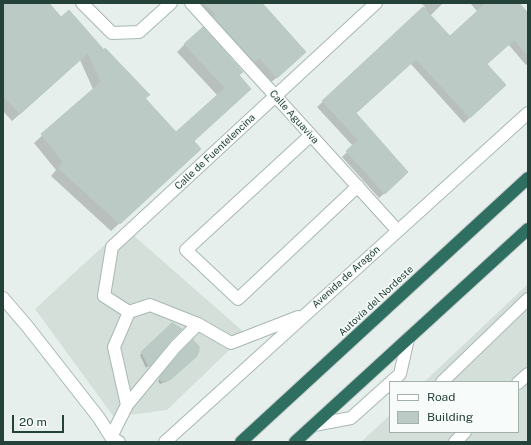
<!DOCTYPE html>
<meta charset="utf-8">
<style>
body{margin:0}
#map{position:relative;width:531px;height:445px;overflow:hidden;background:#e6efeb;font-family:"Public Sans",sans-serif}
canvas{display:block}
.frame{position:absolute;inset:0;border:4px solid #24423a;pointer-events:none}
.legend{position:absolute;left:389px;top:381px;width:130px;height:52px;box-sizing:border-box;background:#f7fbf9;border:1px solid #a3b1ad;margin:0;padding:5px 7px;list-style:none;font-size:12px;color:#24423a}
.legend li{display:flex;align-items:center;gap:8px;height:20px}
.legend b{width:20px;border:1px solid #a3b1ad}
.scale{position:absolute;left:12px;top:415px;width:52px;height:18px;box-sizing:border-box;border:2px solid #24423a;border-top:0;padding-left:5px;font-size:12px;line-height:14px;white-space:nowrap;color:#24423a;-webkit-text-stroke:3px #f7fbf9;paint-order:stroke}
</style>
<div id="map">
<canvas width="531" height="445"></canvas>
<div class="frame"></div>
<ul class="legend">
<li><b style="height:5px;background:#fff"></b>Road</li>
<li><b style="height:11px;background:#bbcac4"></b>Building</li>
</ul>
<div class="scale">20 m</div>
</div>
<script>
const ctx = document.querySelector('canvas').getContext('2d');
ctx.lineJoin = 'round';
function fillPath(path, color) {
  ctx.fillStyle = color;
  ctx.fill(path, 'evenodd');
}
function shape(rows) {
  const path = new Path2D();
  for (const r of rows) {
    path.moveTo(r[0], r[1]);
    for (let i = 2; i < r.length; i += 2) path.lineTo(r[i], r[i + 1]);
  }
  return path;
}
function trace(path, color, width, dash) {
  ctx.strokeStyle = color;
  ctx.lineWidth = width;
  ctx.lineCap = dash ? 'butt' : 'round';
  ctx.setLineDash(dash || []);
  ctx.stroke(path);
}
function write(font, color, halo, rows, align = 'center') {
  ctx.font = font + ' "Public Sans",sans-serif';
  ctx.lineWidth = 3;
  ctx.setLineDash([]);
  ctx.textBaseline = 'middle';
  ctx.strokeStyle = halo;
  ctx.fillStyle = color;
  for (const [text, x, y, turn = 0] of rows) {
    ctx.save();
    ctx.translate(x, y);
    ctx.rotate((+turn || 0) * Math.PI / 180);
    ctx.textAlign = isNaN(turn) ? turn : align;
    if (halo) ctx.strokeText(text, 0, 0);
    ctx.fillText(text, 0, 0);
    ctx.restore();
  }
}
fillPath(shape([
 [124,227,246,334,167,410,114,417,35,309],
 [528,284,528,442,361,442,390,415,390,432,518,432,518,382,424,382]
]), '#d4dfda');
fillPath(shape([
 [3,3,47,3,61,18,104,51,148,95,144,99,176,134,218,96,177,52,185,44,238,76,193,141,200,149,111,231,51,176,56,170,34,143,93,89,80,60,12,121,3,111],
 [199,3,261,3,297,60,268,85,199,13],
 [421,3,443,3,430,16,450,38,478,12,470,3,518,3,528,25,528,63,526,65,508,44,486,64,500,90,464,123,410,63,355,114,402,178,379,198,342,157,353,146,317,107,425,7],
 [173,324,169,341,146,368,140,355],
 [180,354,195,356,168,381,160,384,158,381]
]), '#0003');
const building = shape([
 [3,3,49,3,61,17,69,10,104,50,105,48,150,95,145,98,176,132,225,88,184,44,203,27,243,72,239,75,251,89,194,141,201,149,120,224,58,168,63,162,41,134,101,82,88,53,20,114,3,96,3,3],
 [205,3,262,3,306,52,277,78,259,58,255,62,214,17,216,15,205,3],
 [486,3,519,3,528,13,528,56,514,40,487,64,506,85,470,118,416,59,356,113,408,172,385,194,346,151,358,140,322,101,423,7,450,36,486,3],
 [172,323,182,329,170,341,149,367,141,352,172,323],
 [193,340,199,346,199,351,196,357,171,379,162,382,159,378,182,351,193,340]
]);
fillPath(building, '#bbcac4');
trace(building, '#b8c9c2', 1);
const minor = shape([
 [82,3,112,33,139,32,171,3],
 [191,3,397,230],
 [311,135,186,250,238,299,358,186],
 [3,298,27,326,99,418,111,437,119,442],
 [129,312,104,296,112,247,376,3],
 [391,382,400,374,408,339],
 [442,382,528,299],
 [518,383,528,374],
 [127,405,114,347,129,312,150,305,198,324],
 [314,425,351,418,390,383],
 [111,437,127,405,176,346,198,324,231,343,298,317],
 [165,442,528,113],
 [455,442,465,432]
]);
const highway = shape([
 [241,442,528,178],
 [295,442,528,229]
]);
trace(minor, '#a8b8b2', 14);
trace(highway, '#c2cac8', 14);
trace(minor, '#fff', 12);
trace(highway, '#2f6f62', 12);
write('10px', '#24423a', '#f7fbf9', [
 ["Calle Aguaviva",294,117,48],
 ["Calle de Fuentelencina",215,152,-43],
 ["Avenida de Aragón",346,277,-42],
 ["Autovía del Nordeste",376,301,-43]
]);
</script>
